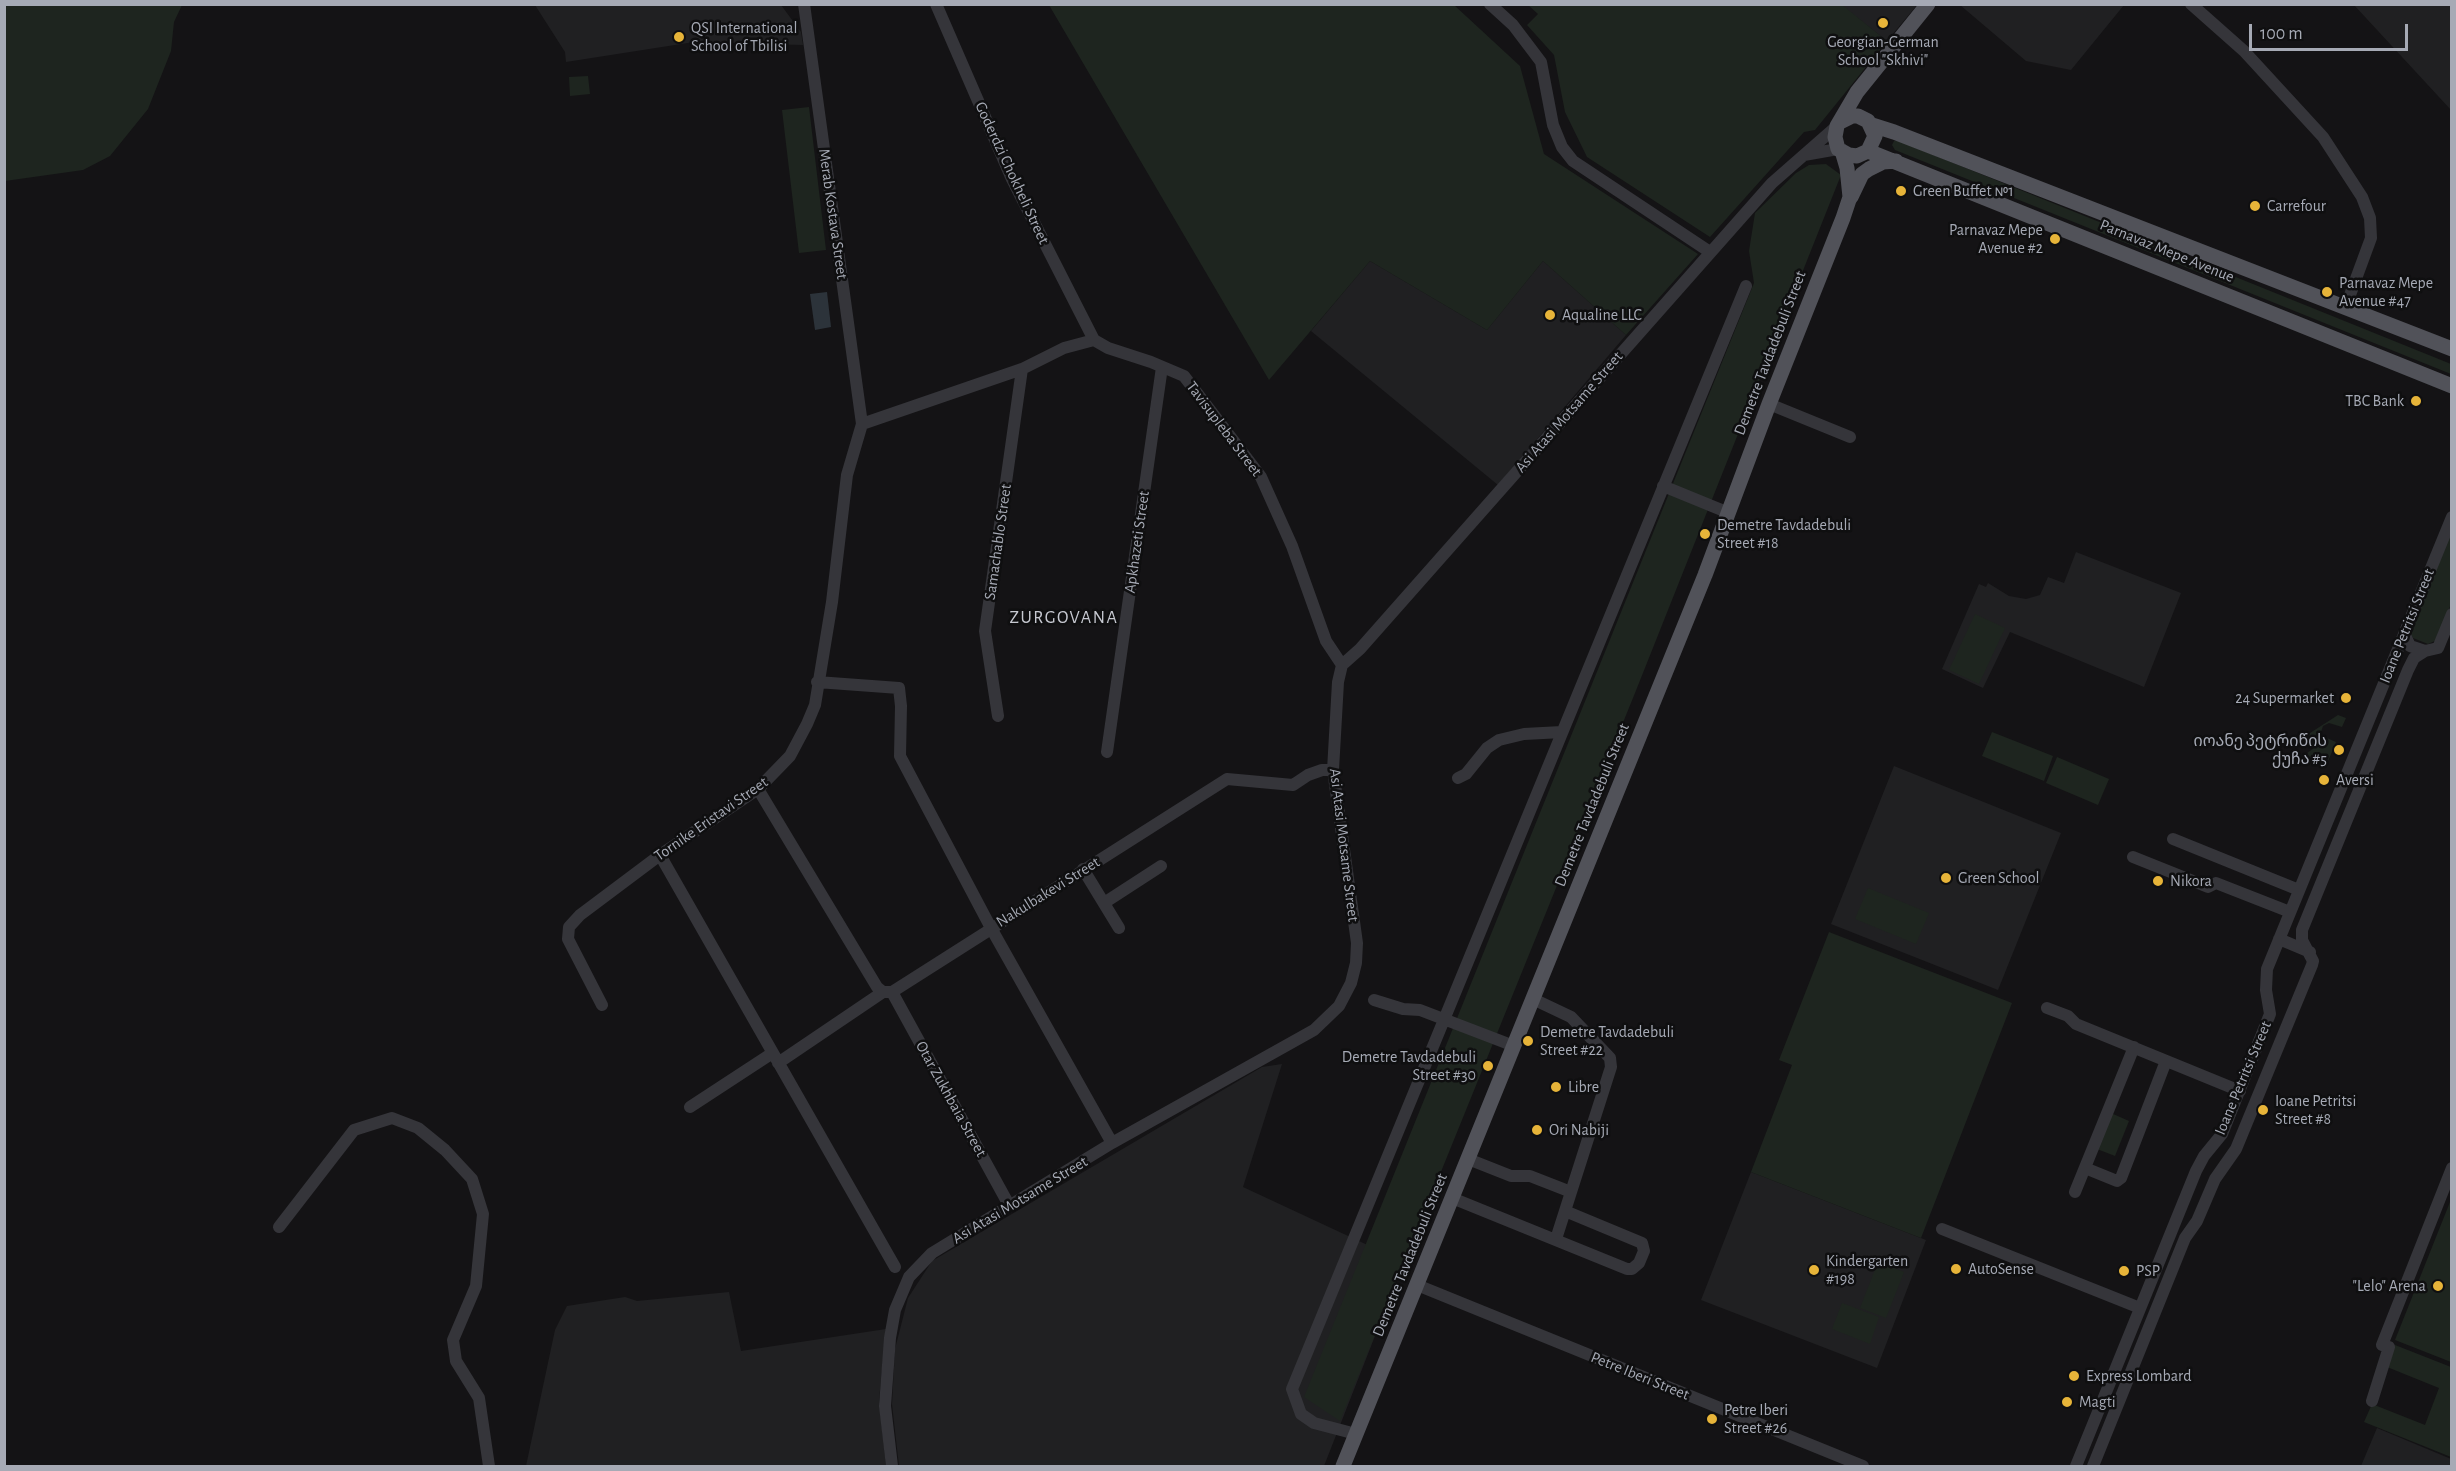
<!DOCTYPE html>
<meta charset="utf-8">
<style>
body{margin:0}
#map{position:relative;width:2456px;height:1471px;overflow:hidden;background:#141315;font-family:"Alegreya Sans",sans-serif}
canvas{display:block}
.frame{position:absolute;inset:0;border:6px solid #a6aab5;pointer-events:none}
.scale{position:absolute;left:2249px;top:24px;width:159px;height:27px;box-sizing:border-box;border:3px solid #a6aab5;border-top:0;padding-left:8px;font-size:18px;line-height:21px;white-space:nowrap;color:#a6aab5;-webkit-text-stroke:4px #0f0f10;paint-order:stroke}
</style>
<div id="map">
<canvas width="2456" height="1471"></canvas>
<div class="frame"></div>
<div class="scale">100 m</div>
</div>
<script>
const ctx = document.querySelector('canvas').getContext('2d');
ctx.lineJoin = 'round';
function fillPath(path, color) {
  ctx.fillStyle = color;
  ctx.fill(path, 'evenodd');
}
function shape(rows) {
  const path = new Path2D();
  for (const r of rows) {
    path.moveTo(r[0], r[1]);
    for (let i = 2; i < r.length; i += 2) path.lineTo(r[i], r[i + 1]);
  }
  return path;
}
function trace(path, color, width, dash) {
  ctx.strokeStyle = color;
  ctx.lineWidth = width;
  ctx.lineCap = dash ? 'butt' : 'round';
  ctx.setLineDash(dash || []);
  ctx.stroke(path);
}
function write(font, color, halo, rows, align = 'center') {
  ctx.font = font + ' "Alegreya Sans","Noto Sans Georgian",sans-serif';
  ctx.lineWidth = 5;
  ctx.setLineDash([]);
  ctx.textBaseline = 'middle';
  ctx.strokeStyle = halo;
  ctx.fillStyle = color;
  for (const [text, x, y, turn = 0] of rows) {
    ctx.save();
    ctx.translate(x, y);
    ctx.rotate((+turn || 0) * Math.PI / 180);
    ctx.textAlign = isNaN(turn) ? turn : align;
    if (halo) ctx.strokeText(text, 0, 0);
    ctx.fillText(text, 0, 0);
    ctx.restore();
  }
}
fillPath(shape([
 [535,5,781,5,801,32,803,45,694,42,566,62,565,52],
 [1841,5,1917,5,1887,41],
 [1960,5,2124,5,2071,70,2026,61],
 [2353,5,2451,5,2451,110,2354,5],
 [1370,261,1487,330,1543,261,1626,335,1498,485,1311,331],
 [2076,552,2181,593,2144,687,2010,632,1983,688,1942,669,1979,584,1986,587,1988,583,2009,596,2026,599,2040,595,2048,577,2064,583],
 [1894,766,2061,833,1998,990,1831,924],
 [1282,1064,1243,1187,1404,1262,1324,1466,899,1466,892,1404,895,1349,908,1298,932,1261,1262,1067],
 [1751,1172,1926,1240,1877,1368,1701,1300],
 [729,1292,741,1351,886,1329,879,1400,886,1466,526,1466,555,1330,567,1306,625,1297,637,1301],
 [2377,1428,2451,1459,2451,1466,2361,1466]
]), '#202022');
fillPath(shape([
 [1841,4,1887,41,1815,130,1804,132,1710,237,1587,157,1565,112,1554,55,1527,25,1538,14,1528,5],
 [4,5,182,5,174,22,171,51,148,109,110,156,83,170,5,181],
 [1049,5,1454,5,1520,66,1544,154,1698,254,1626,335,1543,261,1487,330,1370,261,1269,380],
 [588,76,590,94,570,96,569,77],
 [809,107,826,250,799,253,782,110],
 [1894,141,1899,141,2451,364,2451,374,1895,150,1892,145],
 [1826,164,1841,175,1635,693,1340,1421,1304,1397,1754,283,1749,251,1755,213,1796,173,1809,165],
 [2451,528,2451,604,2437,640,2428,644,2413,638,2410,634],
 [1975,614,2005,628,1979,684,1949,670],
 [2338,715,2346,718,2342,727,2329,723,2323,726,2320,735,2336,742,2326,766,2303,756,2314,748,2296,742],
 [1992,732,2053,756,2044,781,1982,756],
 [2057,757,2109,779,2098,805,2046,783],
 [1868,888,1929,913,1916,944,1855,919],
 [1829,932,2012,1003,1921,1238,1751,1172,1792,1065,1779,1060],
 [2111,1113,2129,1121,2115,1156,2097,1149],
 [2450,1202,2452,1202,2451,1362,2395,1340],
 [1878,1262,1904,1272,1886,1318,1860,1308],
 [1842,1303,1879,1317,1870,1344,1832,1329],
 [2395,1345,2451,1367,2451,1457,2364,1422,2372,1404,2425,1425,2439,1388,2387,1367]
]), '#1e251f');
fillPath(shape([
 [827,292,831,327,815,330,810,294]
]), '#2c333a');
trace(shape([
 [936,4,1012,179,1094,340],
 [1490,4,1513,25,1541,62,1553,125,1562,147,1573,161,1710,252],
 [2191,4,2244,51,2323,137,2362,197,2370,218,2371,238,2350,295,2350,310],
 [1804,155,1838,149],
 [1769,404,1850,437],
 [862,424,1022,369,1064,348,1094,340,1108,348,1151,362,1184,376,1261,477,1292,546,1326,641,1342,665],
 [1663,486,1729,513],
 [2404,633,2410,646,2425,651],
 [817,682,899,688,901,706,900,756,991,928,1112,1143],
 [998,716,985,631,1022,369],
 [1107,752,1162,367],
 [1458,778,1466,774,1487,748,1499,740,1524,734,1562,732],
 [758,789,877,987,883,992],
 [2173,839,2299,890],
 [660,855,895,1267],
 [2133,857,2208,887,2216,883,2290,912],
 [1083,869,1119,928],
 [1104,903,1161,866],
 [2279,939,2310,952],
 [892,992,1009,1205],
 [1533,999,1571,1017,1610,1058,1611,1067,1556,1239],
 [1374,1000,1403,1009,1420,1010,1514,1046],
 [602,1005,568,939,569,927,580,915,660,855,758,789,790,756,807,724,815,705,832,602,847,475,862,424,804,4],
 [2047,1008,2068,1016,2076,1024,2240,1091],
 [778,1063,883,992,892,992,1227,779,1293,785,1308,775,1322,770,1333,770],
 [690,1107,771,1054],
 [1468,1159,1511,1176,1530,1176,1571,1192],
 [2085,1168,2117,1181,2121,1178,2166,1061],
 [2075,1192,2134,1047],
 [1452,1198,1627,1269,1632,1269,1639,1263,1644,1251,1642,1243,1565,1211],
 [279,1227,354,1130,392,1118,418,1128,445,1150,472,1179,483,1214,476,1286,453,1340,456,1361,479,1398,489,1466],
 [1942,1229,2140,1308],
 [1417,1285,1863,1466],
 [2372,1401,2389,1347,2382,1345,2452,1168],
 [1356,1434,1314,1423,1301,1414,1292,1389,1746,286],
 [892,1466,885,1406,890,1338,895,1310,909,1277,932,1253,1112,1143,1314,1030,1339,1006,1351,983,1356,963,1357,943,1333,770,1338,682,1342,665,1360,649,1772,183,1837,126],
 [2076,1466,2196,1171,2204,1156,2222,1134,2270,1014,2266,990,2267,969,2452,517],
 [2093,1466,2185,1238,2197,1221,2215,1179,2236,1149,2312,965,2313,961,2302,940,2302,930,2408,670,2414,658,2425,651,2438,648,2452,614]
]), '#35353a', 12);
trace(shape([
 [1840,122,1852,116,1858,116,1868,121,1875,136,1868,151,1857,156,1849,155,1838,149,1835,137,1837,126,1857,92,1928,4],
 [1872,125,1894,132,2452,349],
 [1868,151,2452,386],
 [1851,197,1862,174,1869,169,1883,162,1896,161],
 [1343,1466,1705,575,1769,404,1843,218,1850,197,1847,168,1842,151]
]), '#515259', 15);
for (const [x, y, r, color] of [
 [1883,23,6,"#e7b439"],
 [679,37,6,"#e7b439"],
 [1901,191,6,"#e7b439"],
 [2255,206,6,"#e7b439"],
 [2055,239,6,"#e7b439"],
 [2327,292,6,"#e7b439"],
 [1550,315,6,"#e7b439"],
 [2416,401,6,"#e7b439"],
 [1705,534,6,"#e7b439"],
 [2346,698,6,"#e7b439"],
 [2339,750,6,"#e7b439"],
 [2324,780,6,"#e7b439"],
 [1946,878,6,"#e7b439"],
 [2158,881,6,"#e7b439"],
 [1528,1041,6,"#e7b439"],
 [1488,1066,6,"#e7b439"],
 [1556,1087,6,"#e7b439"],
 [2263,1110,6,"#e7b439"],
 [1537,1130,6,"#e7b439"],
 [1956,1269,6,"#e7b439"],
 [1814,1270,6,"#e7b439"],
 [2124,1271,6,"#e7b439"],
 [2438,1286,6,"#e7b439"],
 [2074,1376,6,"#e7b439"],
 [2067,1402,6,"#e7b439"],
 [1712,1419,6,"#e7b439"]
]) {
  const dot = new Path2D();
  dot.arc(x, y, r, 0, 2 * Math.PI);
  ctx.fillStyle = color;
  ctx.fill(dot);
  trace(dot, '#0f0f10', 2);
}
write('16px', '#a6aab5', '#0f0f10', [
 ["QSI International",691,28],
 ["School of Tbilisi",691,46],
 ["Georgian-German",1883,42,"center"],
 ["School \"Skhivi\"",1883,60,"center"],
 ["Green Buffet №1",1913,191],
 ["Carrefour",2267,206],
 ["Parnavaz Mepe",2043,230,"right"],
 ["Avenue #2",2043,248,"right"],
 ["Parnavaz Mepe",2339,283],
 ["Avenue #47",2339,301],
 ["Aqualine LLC",1562,315],
 ["TBC Bank",2404,401,"right"],
 ["Demetre Tavdadebuli",1717,525],
 ["Street #18",1717,543],
 ["24 Supermarket",2334,698,"right"],
 ["იოანე პეტრიწის",2327,741,"right"],
 ["ქუჩა #5",2327,759,"right"],
 ["Aversi",2336,780],
 ["Green School",1958,878],
 ["Nikora",2170,881],
 ["Demetre Tavdadebuli",1540,1032],
 ["Street #22",1540,1050],
 ["Demetre Tavdadebuli",1476,1057,"right"],
 ["Street #30",1476,1075,"right"],
 ["Libre",1568,1087],
 ["Ioane Petritsi",2275,1101],
 ["Street #8",2275,1119],
 ["Ori Nabiji",1549,1130],
 ["Kindergarten",1826,1261],
 ["#198",1826,1279],
 ["AutoSense",1968,1269],
 ["PSP",2136,1271],
 ["\"Lelo\" Arena",2426,1286,"right"],
 ["Express Lombard",2086,1376],
 ["Magti",2079,1402],
 ["Petre Iberi",1724,1410],
 ["Street #26",1724,1428]
], 'left');
write('16px', '#a6aab5', '#0f0f10', [
 ["Goderdzi Chokheli Street",1012,173,65],
 ["Merab Kostava Street",833,214,82],
 ["Parnavaz Mepe Avenue",2167,251,22],
 ["Demetre Tavdadebuli Street",1770,353,-69],
 ["Asi Atasi Motsame Street",1569,412,-49],
 ["Tavisupleba Street",1224,429,53],
 ["Samachablo Street",998,542,-82],
 ["Apkhazeti Street",1137,542,-82],
 ["Ioane Petritsi Street",2407,626,-68],
 ["Demetre Tavdadebuli Street",1592,805,-68],
 ["Tornike Eristavi Street",711,819,-35],
 ["Asi Atasi Motsame Street",1344,845,83],
 ["Nakulbakevi Street",1048,892,-32],
 ["Ioane Petritsi Street",2243,1078,-67],
 ["Otar Zukhbaia Street",951,1099,61],
 ["Asi Atasi Motsame Street",1020,1200,-31],
 ["Demetre Tavdadebuli Street",1410,1255,-68],
 ["Petre Iberi Street",1640,1376,22]
]);
ctx.letterSpacing = '1.5px';
write('18px', '#c7c9d1', '#0f0f10', [
 ["ZURGOVANA",1064,618]
]);
ctx.letterSpacing = '0px';
</script>
